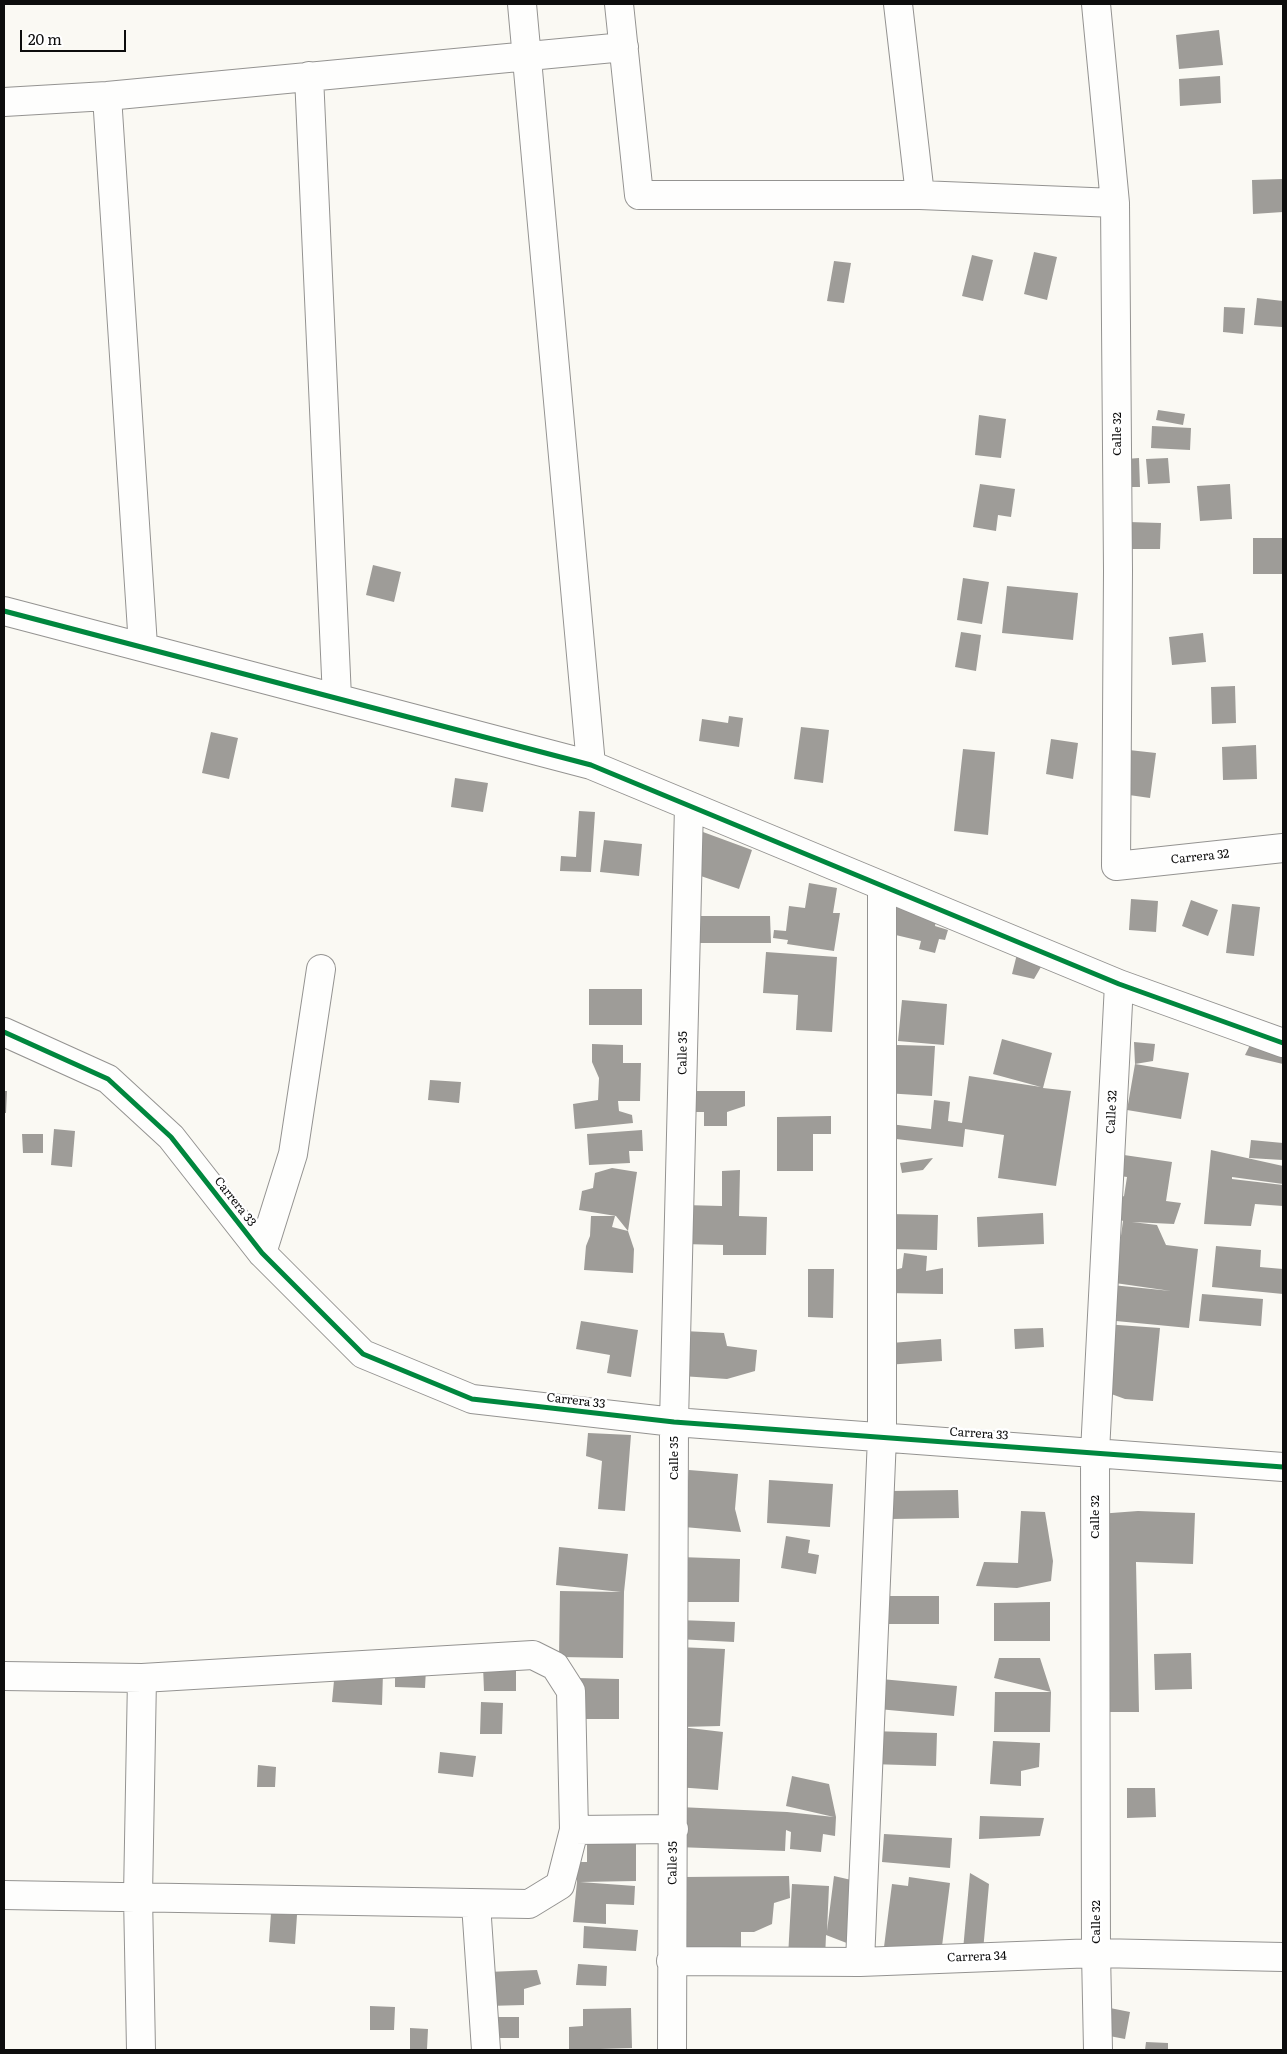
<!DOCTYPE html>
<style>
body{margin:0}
#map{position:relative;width:1287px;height:2054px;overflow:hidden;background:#faf9f3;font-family:Literata,serif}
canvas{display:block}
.frame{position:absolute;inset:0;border:5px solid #0d0d0d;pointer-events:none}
.scale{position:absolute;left:20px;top:30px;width:106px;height:22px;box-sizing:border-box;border:2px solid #0d0d0d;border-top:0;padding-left:6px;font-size:15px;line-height:18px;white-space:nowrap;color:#0d0d0d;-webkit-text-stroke:4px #fff;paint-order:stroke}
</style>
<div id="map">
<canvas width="1287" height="2054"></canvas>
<div class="frame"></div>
<div class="scale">20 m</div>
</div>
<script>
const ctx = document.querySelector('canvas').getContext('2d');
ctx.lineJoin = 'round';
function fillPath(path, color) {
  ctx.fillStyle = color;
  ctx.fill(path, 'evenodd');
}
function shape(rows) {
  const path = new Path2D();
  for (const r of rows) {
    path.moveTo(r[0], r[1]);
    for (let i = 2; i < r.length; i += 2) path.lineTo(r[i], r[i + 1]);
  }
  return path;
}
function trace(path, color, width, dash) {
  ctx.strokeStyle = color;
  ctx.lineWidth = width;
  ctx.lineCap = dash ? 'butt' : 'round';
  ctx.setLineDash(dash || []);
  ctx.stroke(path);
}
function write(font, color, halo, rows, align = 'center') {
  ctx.font = font + ' Literata,serif';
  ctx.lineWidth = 5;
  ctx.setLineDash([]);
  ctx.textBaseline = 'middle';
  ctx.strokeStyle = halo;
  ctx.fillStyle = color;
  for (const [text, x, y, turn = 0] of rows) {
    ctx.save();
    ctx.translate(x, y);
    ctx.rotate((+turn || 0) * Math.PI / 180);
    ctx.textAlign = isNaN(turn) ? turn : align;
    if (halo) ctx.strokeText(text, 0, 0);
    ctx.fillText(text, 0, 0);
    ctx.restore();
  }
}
fillPath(shape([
 [1219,30,1223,65,1179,69,1176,35],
 [1220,76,1221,103,1180,106,1179,79],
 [1283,179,1283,212,1253,214,1252,180],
 [1034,252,1057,257,1047,300,1024,294],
 [972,255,993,260,983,301,962,296],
 [834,261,851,263,844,303,827,301],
 [1257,298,1283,301,1282,327,1254,325],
 [1224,307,1245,308,1243,334,1223,332],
 [1158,410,1185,414,1183,425,1156,420],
 [979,415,1006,419,1001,458,975,455],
 [1152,426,1191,428,1190,450,1151,448],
 [1139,458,1140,487,1127,487,1126,459],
 [1168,458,1170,483,1148,484,1146,459],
 [980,484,1015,489,1011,517,998,515,996,531,973,527],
 [1230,484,1232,519,1200,521,1197,486],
 [1129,522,1161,523,1160,549,1128,549],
 [1253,538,1283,538,1283,574,1253,574],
 [373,565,401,572,394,602,366,595],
 [963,578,989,582,982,624,957,620],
 [1007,586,1078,593,1073,640,1002,633],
 [961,632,981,635,976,671,955,667],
 [1203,633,1206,662,1172,665,1169,637],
 [1235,686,1236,723,1212,724,1211,687],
 [729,716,743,718,739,747,699,741,702,719,728,723],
 [801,727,829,730,823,783,794,779],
 [211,732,238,738,229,779,202,773],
 [1051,739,1078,743,1073,779,1046,774],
 [1256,745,1257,779,1223,780,1222,747],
 [963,749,995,752,988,835,954,831],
 [1129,750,1156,753,1150,798,1129,795,1131,774,1126,774],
 [455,778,488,783,483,812,451,807],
 [579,811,595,812,591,872,560,871,561,856,576,857],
 [703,832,752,850,739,889,689,872],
 [604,840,642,844,639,876,600,872],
 [809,883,837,888,833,913,840,913,834,951,787,944,788,940,773,938,774,930,786,931,789,906,805,908],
 [1131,899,1158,901,1156,932,1129,930],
 [1191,900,1218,910,1208,936,1182,926],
 [890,903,937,915,935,926,948,930,945,940,939,939,935,953,919,949,921,941,883,932],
 [1232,904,1260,907,1254,956,1226,953],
 [693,916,770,916,771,943,693,943],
 [766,952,837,957,832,1032,796,1030,798,995,763,993],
 [1017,954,1045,960,1034,979,1012,974],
 [589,989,642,989,642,1025,589,1025],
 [902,1000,947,1004,944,1045,898,1041],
 [1002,1039,1052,1053,1043,1088,1071,1091,1056,1186,998,1178,1004,1135,965,1129,963,1147,888,1138,890,1124,931,1129,934,1100,950,1102,948,1121,962,1123,969,1076,1041,1087,993,1074],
 [1253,1039,1283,1047,1283,1064,1245,1055],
 [1134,1042,1155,1044,1153,1061,1135,1064],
 [592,1044,623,1045,623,1063,641,1063,640,1101,618,1101,619,1111,632,1115,633,1123,575,1129,573,1104,598,1100,599,1078,592,1062],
 [897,1045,935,1046,932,1096,885,1093,886,1071,896,1071],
 [1135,1064,1189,1073,1181,1119,1127,1110],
 [430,1080,461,1082,459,1103,428,1100],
 [4,1091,7,1091,6,1113,4,1113],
 [689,1091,745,1091,745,1106,727,1112,727,1126,704,1126,704,1112,688,1112],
 [831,1116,831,1134,813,1134,813,1171,777,1171,777,1117],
 [54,1129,75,1131,72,1167,51,1165],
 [642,1130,643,1151,629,1151,630,1163,589,1165,587,1134],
 [22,1134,43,1134,43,1153,23,1153],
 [1251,1140,1283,1143,1283,1160,1249,1158],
 [1211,1150,1283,1166,1283,1184,1232,1177,1232,1179,1283,1185,1283,1206,1255,1204,1251,1226,1204,1224],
 [1124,1155,1172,1162,1166,1201,1181,1203,1174,1224,1132,1222,1157,1225,1166,1245,1198,1249,1189,1328,1116,1321,1117,1313,1110,1304,1112,1285,1171,1291,1115,1283,1110,1242,1120,1243,1123,1221,1114,1216,1116,1200,1124,1196,1127,1177,1120,1176],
 [933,1158,923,1170,902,1173,900,1163],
 [612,1168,637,1172,628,1231,634,1249,633,1273,584,1270,586,1246,590,1236,591,1216,615,1216,612,1227,628,1231,616,1216,579,1210,582,1191,593,1188,595,1173],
 [740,1170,739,1216,767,1217,766,1255,723,1255,723,1245,683,1244,684,1205,722,1206,722,1171],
 [1043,1213,1044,1244,978,1247,977,1217],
 [889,1214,938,1215,937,1250,889,1249],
 [1216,1246,1261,1250,1260,1267,1283,1269,1283,1294,1212,1287],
 [904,1253,927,1256,926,1271,943,1268,943,1294,887,1293,887,1272,902,1268],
 [808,1269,834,1269,833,1318,808,1317],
 [1202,1294,1263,1299,1261,1326,1199,1321],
 [581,1321,638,1330,631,1377,607,1373,610,1355,576,1349],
 [1104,1324,1160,1328,1153,1401,1125,1399,1103,1391],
 [1043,1328,1044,1347,1015,1349,1014,1329],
 [684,1331,724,1333,727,1346,757,1350,755,1371,727,1379,681,1376],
 [941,1339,942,1361,886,1365,891,1343],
 [588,1433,631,1435,625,1511,598,1509,602,1461,586,1456],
 [689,1470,738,1474,735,1509,741,1532,684,1527],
 [769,1480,833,1484,830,1527,767,1523],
 [958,1490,959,1518,890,1519,890,1491],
 [1021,1511,1045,1512,1053,1561,1051,1581,1017,1588,976,1586,984,1562,1018,1563],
 [1138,1511,1195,1513,1193,1564,1136,1562,1139,1712,1096,1712,1098,1514],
 [786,1536,810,1540,808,1553,819,1555,816,1574,781,1568],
 [559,1547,628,1554,624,1592,623,1658,559,1657,560,1591,621,1592,556,1585],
 [679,1557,740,1559,739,1602,678,1602],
 [877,1596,939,1596,939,1624,877,1624],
 [1050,1602,1050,1641,994,1641,994,1603],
 [678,1620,735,1622,734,1642,677,1639],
 [678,1647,725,1649,720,1726,681,1727],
 [1191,1653,1192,1689,1155,1690,1154,1654],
 [999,1658,1040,1658,1051,1692,1050,1732,994,1732,995,1692,1051,1692,994,1678],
 [483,1666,516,1666,516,1691,484,1691],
 [395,1668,426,1669,425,1688,395,1687],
 [335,1670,383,1673,382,1705,332,1702],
 [577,1678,619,1679,619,1719,577,1719],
 [881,1679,957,1686,954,1716,878,1709],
 [481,1702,503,1703,502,1734,480,1734],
 [681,1727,723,1732,718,1790,676,1787],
 [871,1731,937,1733,936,1766,870,1764],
 [993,1741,1040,1743,1039,1767,1021,1771,1021,1786,990,1784],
 [440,1752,476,1756,473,1777,438,1773],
 [258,1765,276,1767,275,1787,257,1787],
 [792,1776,829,1784,836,1817,835,1836,823,1834,821,1852,790,1849,791,1832,786,1830,785,1851,677,1847,679,1807,787,1812,834,1817,786,1806],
 [1127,1788,1155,1788,1156,1817,1127,1818],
 [980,1816,1044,1818,1040,1836,979,1839],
 [884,1834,952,1838,950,1868,882,1862],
 [587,1840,636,1840,636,1881,580,1882,635,1886,634,1905,606,1904,606,1924,573,1922,577,1882,577,1862,587,1862],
 [970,1873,989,1884,983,1951,963,1950],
 [789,1876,790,1898,774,1903,772,1924,754,1932,741,1932,741,1951,685,1953,685,1877],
 [834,1876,860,1882,857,1947,826,1935,825,1959,788,1957,792,1884,829,1886,827,1931],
 [909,1877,950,1883,941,1954,884,1947,892,1884,908,1886],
 [271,1913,297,1915,295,1944,269,1942],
 [584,1926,638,1930,636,1951,583,1948],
 [578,1964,607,1966,606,1986,576,1985],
 [537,1970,541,1984,524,1989,524,2005,487,2006,487,1972],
 [370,2006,395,2007,394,2030,370,2030],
 [1105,2007,1130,2012,1125,2039,1099,2034],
 [631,2008,632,2048,569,2050,569,2027,583,2026,583,2009],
 [488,2017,519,2017,519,2038,488,2038],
 [410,2028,428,2029,427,2049,410,2049],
 [1146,2042,1168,2043,1168,2050,1145,2050]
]), '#9e9c98');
const minor = shape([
 [522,4,591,765],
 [619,4,639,195,920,195,1115,203],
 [898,4,920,195],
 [1096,4,1115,203,1118,571,1116,866,1283,848],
 [309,76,337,698],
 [107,96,143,646],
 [4,102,107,96,624,47],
 [4,611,591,765,1119,984,1283,1043],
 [4,1032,108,1079,171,1137,262,1253,363,1354,472,1399,674,1422,1283,1467],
 [262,1253,293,1154,321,969],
 [4,1676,142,1678,533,1655,555,1666,571,1691,574,1830,560,1885,529,1904,4,1895],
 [574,1830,674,1829],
 [476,1904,486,2050],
 [671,1961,860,1962,1096,1953,1283,1957],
 [860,1962,882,1437,882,886],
 [141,2050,138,1896,142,1678],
 [672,2050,674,1422,689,806],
 [1098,2050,1096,1953,1095,1452,1119,984]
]);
trace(minor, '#949391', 30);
trace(minor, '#fefefd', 28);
trace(shape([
 [4,611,591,765,1119,984,1283,1043],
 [4,1032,108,1079,171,1137,262,1253,363,1354,472,1399,674,1422,1283,1467]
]), '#00873e', 5);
write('12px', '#0d0d0d', '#fff', [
 ["Calle 32",1117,434,-90],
 ["Carrera 32",1200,857,-6],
 ["Calle 35",683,1053,-89],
 ["Calle 32",1112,1112,-87],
 ["Carrera 33",235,1202,52],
 ["Carrera 33",576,1401,7],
 ["Carrera 33",979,1434,4],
 ["Calle 35",674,1458,-90],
 ["Calle 32",1095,1517,-90],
 ["Calle 35",673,1863,-89],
 ["Calle 32",1096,1922,-90],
 ["Carrera 34",977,1957,-2]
]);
</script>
